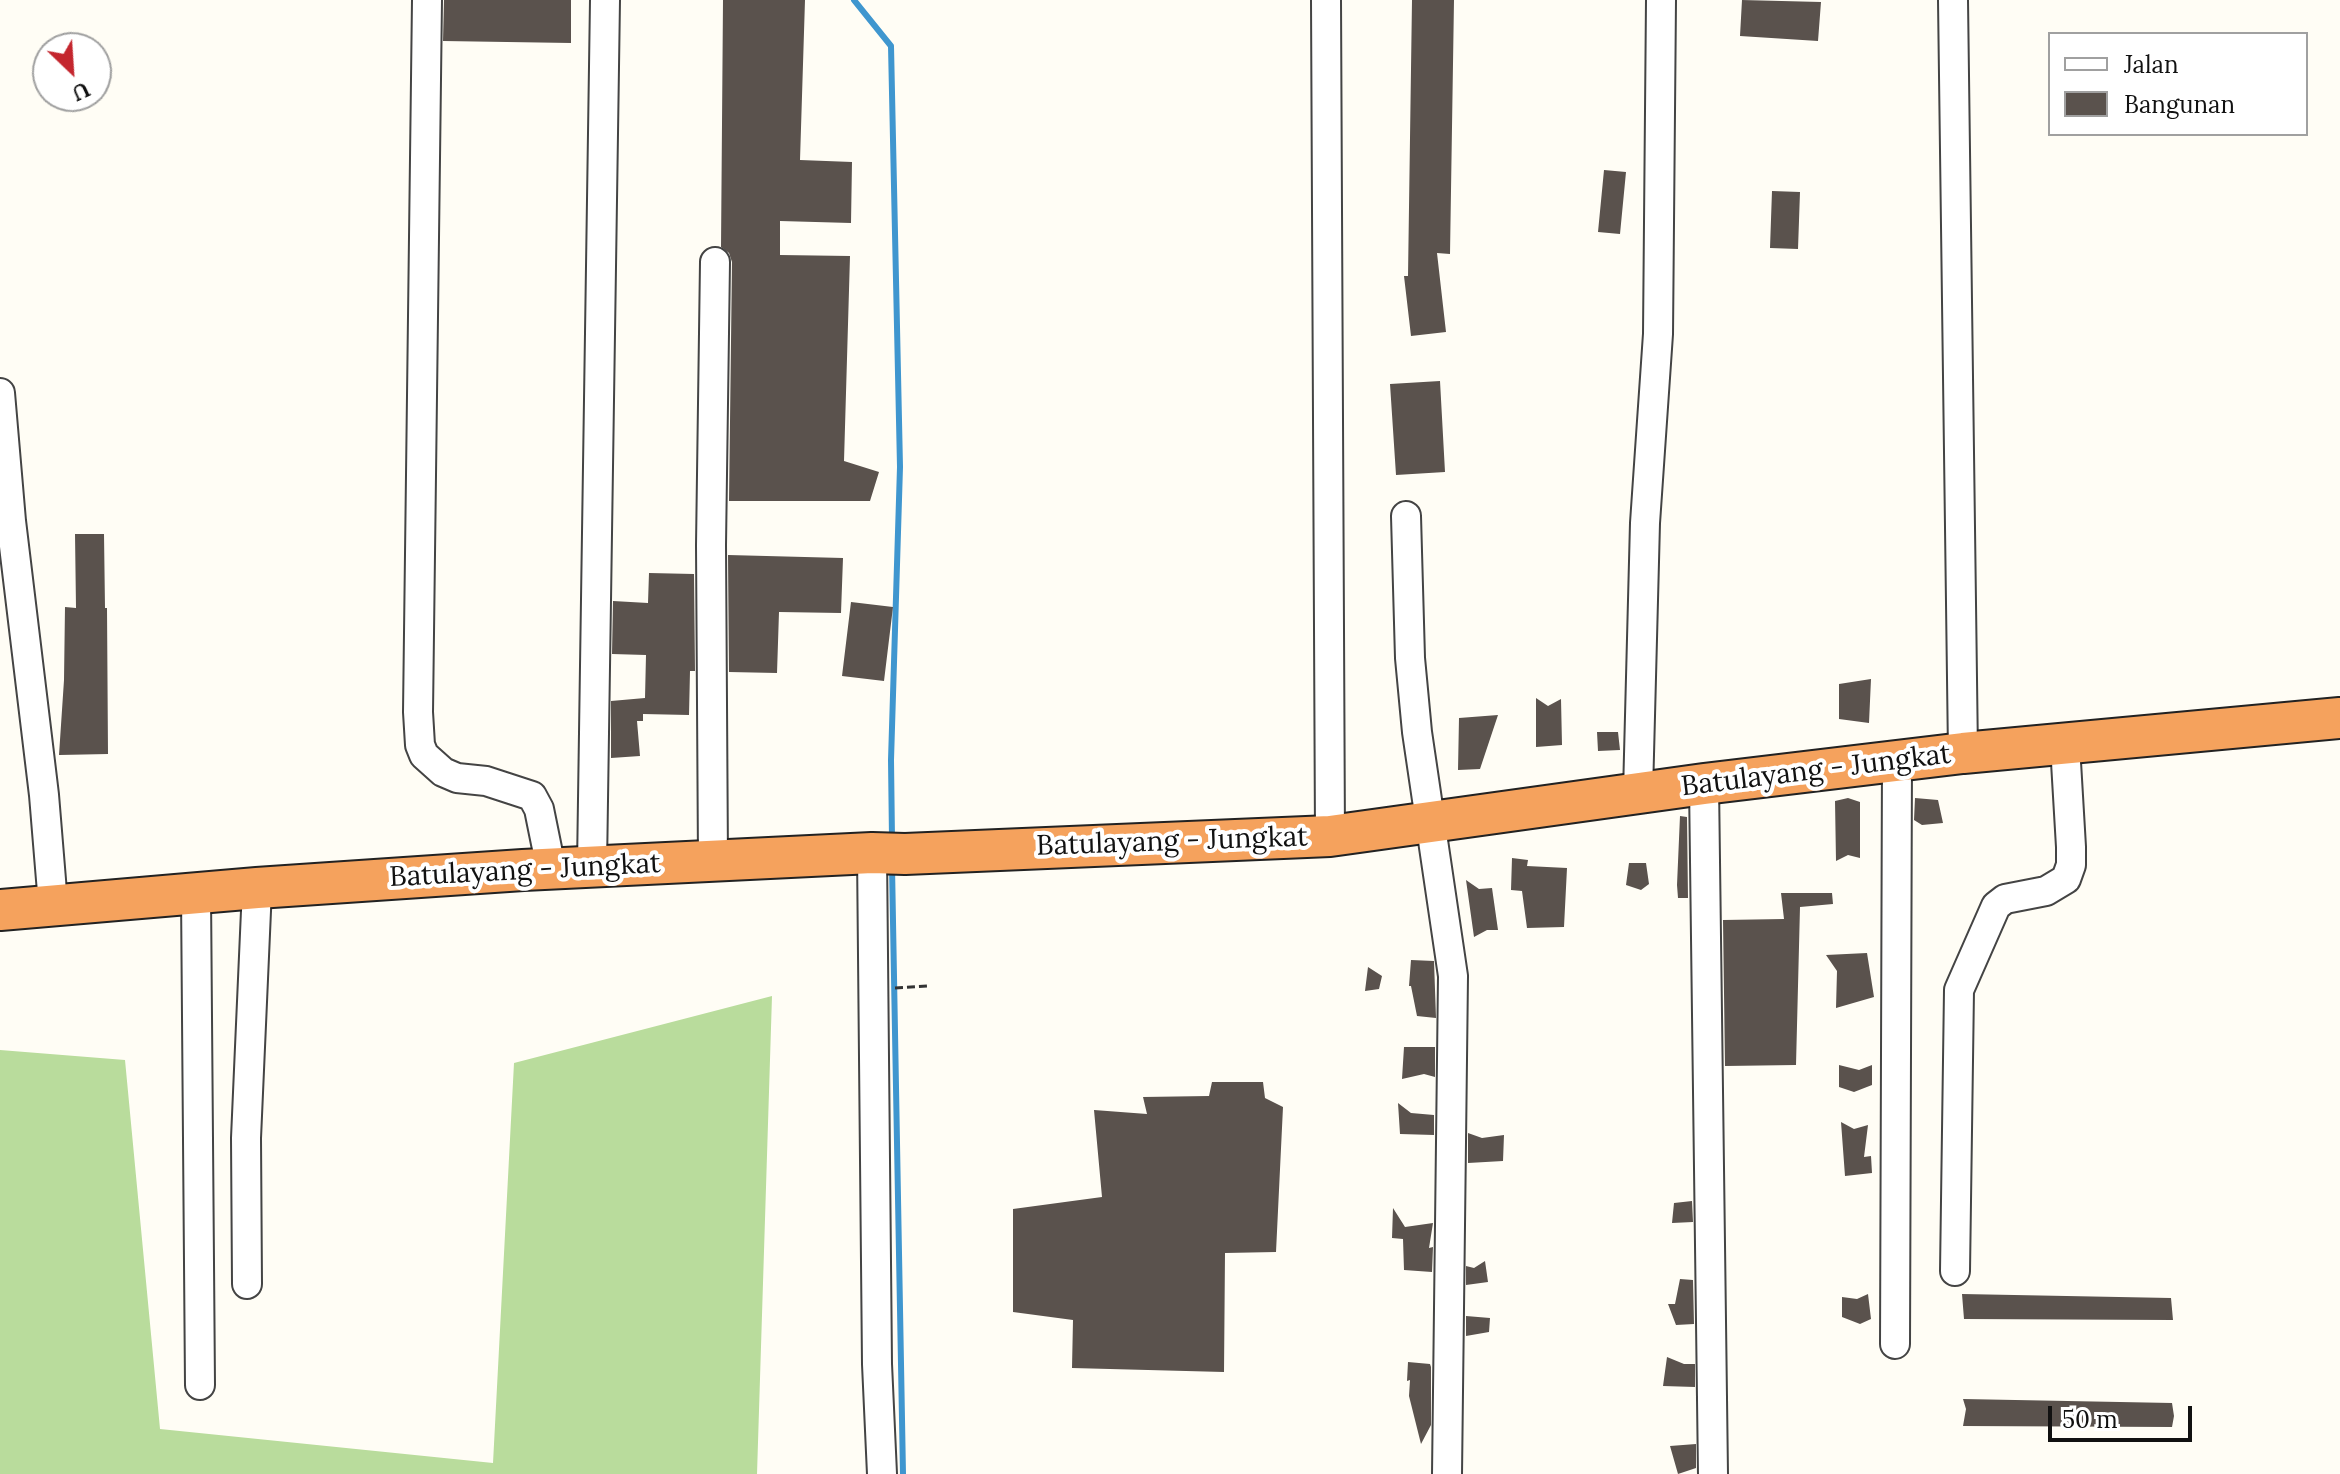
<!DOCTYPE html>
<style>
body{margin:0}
#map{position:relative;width:2340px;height:1474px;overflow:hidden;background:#fffdf5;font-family:Lora,serif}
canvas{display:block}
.legend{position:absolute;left:2048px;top:32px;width:260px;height:104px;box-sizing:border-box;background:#fff;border:2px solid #a0a0a0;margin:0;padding:10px 14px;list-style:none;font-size:24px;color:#111}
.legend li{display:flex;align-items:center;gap:16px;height:40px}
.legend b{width:40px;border:2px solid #a0a0a0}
.north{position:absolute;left:32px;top:32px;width:80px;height:80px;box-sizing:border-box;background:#fff;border:2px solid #a0a0a0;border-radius:50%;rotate:155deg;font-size:22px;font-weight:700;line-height:32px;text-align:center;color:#111}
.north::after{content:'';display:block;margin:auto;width:28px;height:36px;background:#c4262e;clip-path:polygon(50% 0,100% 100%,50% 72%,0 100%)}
.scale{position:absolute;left:2048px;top:1406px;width:144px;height:36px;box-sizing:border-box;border:4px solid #111;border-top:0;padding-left:10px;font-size:24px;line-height:28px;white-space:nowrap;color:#111;-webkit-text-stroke:6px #fff;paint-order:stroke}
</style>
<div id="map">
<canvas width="2340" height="1474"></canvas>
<ul class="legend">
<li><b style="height:10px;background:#fff"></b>Jalan</li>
<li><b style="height:22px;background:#5a524d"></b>Bangunan</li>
</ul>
<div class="north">U</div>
<div class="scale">50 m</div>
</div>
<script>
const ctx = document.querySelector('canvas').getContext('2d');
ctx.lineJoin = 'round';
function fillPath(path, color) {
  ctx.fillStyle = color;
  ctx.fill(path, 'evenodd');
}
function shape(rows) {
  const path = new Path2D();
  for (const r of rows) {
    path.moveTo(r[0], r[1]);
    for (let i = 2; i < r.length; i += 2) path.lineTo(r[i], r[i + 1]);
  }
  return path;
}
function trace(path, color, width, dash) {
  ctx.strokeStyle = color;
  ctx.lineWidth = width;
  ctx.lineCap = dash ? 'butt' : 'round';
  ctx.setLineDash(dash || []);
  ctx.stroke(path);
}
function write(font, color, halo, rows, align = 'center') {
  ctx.font = font + ' Lora,serif';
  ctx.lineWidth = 8;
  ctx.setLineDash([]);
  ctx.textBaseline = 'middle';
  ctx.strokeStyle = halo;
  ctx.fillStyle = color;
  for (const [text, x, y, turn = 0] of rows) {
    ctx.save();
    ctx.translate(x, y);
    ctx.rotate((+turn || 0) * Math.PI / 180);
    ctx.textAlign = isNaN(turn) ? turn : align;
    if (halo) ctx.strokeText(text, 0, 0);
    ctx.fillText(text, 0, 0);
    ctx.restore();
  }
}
fillPath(shape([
 [772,996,757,1474,0,1474,0,1050,125,1060,160,1429,493,1463,514,1063]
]), '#b9dc9c');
trace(shape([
 [854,0,891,46,900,467,891,760,892,839],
 [892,866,903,1474]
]), '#3f96cf', 6);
fillPath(shape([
 [444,0,571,0,571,43,443,41],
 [723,0,805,0,800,160,852,162,851,223,780,221,780,255,850,256,844,461,879,472,870,501,729,501,732,262,729,253,721,247],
 [1412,0,1454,0,1450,254,1437,253,1446,332,1411,336,1404,276,1408,276],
 [1742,0,1821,2,1818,41,1740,36],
 [1604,170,1626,172,1620,234,1598,232],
 [1772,191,1800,192,1798,249,1770,248],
 [1440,381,1445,472,1396,475,1390,384],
 [75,534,104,534,105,608,107,608,108,754,59,755,64,680,65,607,76,608],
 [728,555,843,558,841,613,779,612,777,673,729,672],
 [649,573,694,574,695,671,690,671,689,715,643,714,643,721,637,721,640,756,611,758,611,701,645,698,646,655,612,654,613,601,648,603],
 [851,602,893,607,884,681,842,676],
 [1871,679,1869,723,1839,719,1839,684],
 [1536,698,1548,706,1561,699,1562,745,1536,747],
 [1498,715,1480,769,1458,770,1459,718],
 [1597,732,1618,732,1620,750,1598,751],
 [1848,798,1860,802,1860,858,1848,855,1836,861,1835,801],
 [1915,798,1938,800,1943,823,1922,825,1914,820],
 [1680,816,1687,817,1688,898,1678,898,1677,885],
 [1512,858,1528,860,1527,866,1567,868,1564,927,1527,928,1522,891,1511,890],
 [1629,863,1646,863,1649,884,1641,890,1626,885],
 [1466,880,1479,889,1492,888,1498,930,1487,930,1474,937],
 [1781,893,1832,893,1833,904,1800,907,1796,1065,1725,1066,1723,920,1784,919],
 [1867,953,1874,997,1836,1008,1837,971,1826,955],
 [1411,960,1434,961,1436,1018,1417,1016,1411,986,1409,986],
 [1368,967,1382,976,1379,989,1365,991],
 [1404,1047,1435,1047,1435,1077,1424,1074,1402,1079],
 [1839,1065,1859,1070,1872,1065,1872,1085,1854,1092,1839,1087],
 [1212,1082,1263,1082,1265,1098,1283,1107,1276,1252,1225,1253,1224,1372,1072,1368,1073,1320,1013,1312,1013,1209,1102,1197,1094,1110,1147,1114,1143,1097,1209,1096],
 [1398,1103,1411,1113,1434,1115,1434,1135,1400,1134],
 [1841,1122,1854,1129,1868,1125,1864,1157,1871,1156,1872,1173,1845,1176],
 [1468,1133,1482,1138,1504,1135,1503,1161,1468,1163],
 [1692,1201,1693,1222,1672,1223,1674,1203],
 [1393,1208,1405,1227,1433,1223,1429,1248,1433,1247,1432,1272,1404,1270,1403,1239,1392,1238],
 [1485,1261,1488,1282,1466,1285,1466,1266,1474,1268],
 [1680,1279,1693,1280,1694,1324,1676,1325,1668,1304,1675,1304],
 [1868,1294,1871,1319,1860,1324,1842,1317,1842,1297,1857,1299],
 [1962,1294,2171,1298,2173,1320,1964,1319],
 [1466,1316,1490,1318,1489,1332,1466,1336],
 [1667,1357,1684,1364,1695,1364,1695,1387,1663,1386],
 [1408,1362,1430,1364,1431,1367,1431,1425,1421,1444,1409,1396,1410,1380,1407,1381],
 [1963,1399,2172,1403,2174,1416,2172,1427,1963,1426,1966,1409],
 [1696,1444,1696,1468,1678,1474,1670,1446]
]), '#5a524d');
const minor = shape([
 [427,0,418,712,420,745,424,755,443,772,457,778,486,781,532,796,539,809,551,868],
 [1326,0,1330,836],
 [1953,0,1963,753],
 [0,393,11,521,44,795,53,904],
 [1406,516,1410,658,1417,732,1453,976,1447,1474],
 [1704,784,1713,1474],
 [1638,793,1645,523,1658,334,1661,0],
 [872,853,877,1364,882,1474],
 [713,861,711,545,715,262],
 [592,866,605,0],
 [196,894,200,1385],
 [1955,1271,1959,990,1996,906,2005,899,2046,891,2066,879,2071,865,2071,847,2065,745],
 [247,1284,246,1138,257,888],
 [1895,1344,1897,761]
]);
const highway = shape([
 [0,910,257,888,523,870,872,853,905,854,1330,836,1704,784,1963,753,2340,718]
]);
trace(minor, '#444', 32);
trace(highway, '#222', 44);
trace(shape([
 [895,988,927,986]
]), '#333', 3, [8, 4]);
trace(minor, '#fff', 28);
trace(highway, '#f5a25d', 40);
write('28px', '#111', '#fff', [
 ["Batulayang - Jungkat",1816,771,-7],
 ["Batulayang - Jungkat",1172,842,-2],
 ["Batulayang - Jungkat",525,871,-3]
]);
</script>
